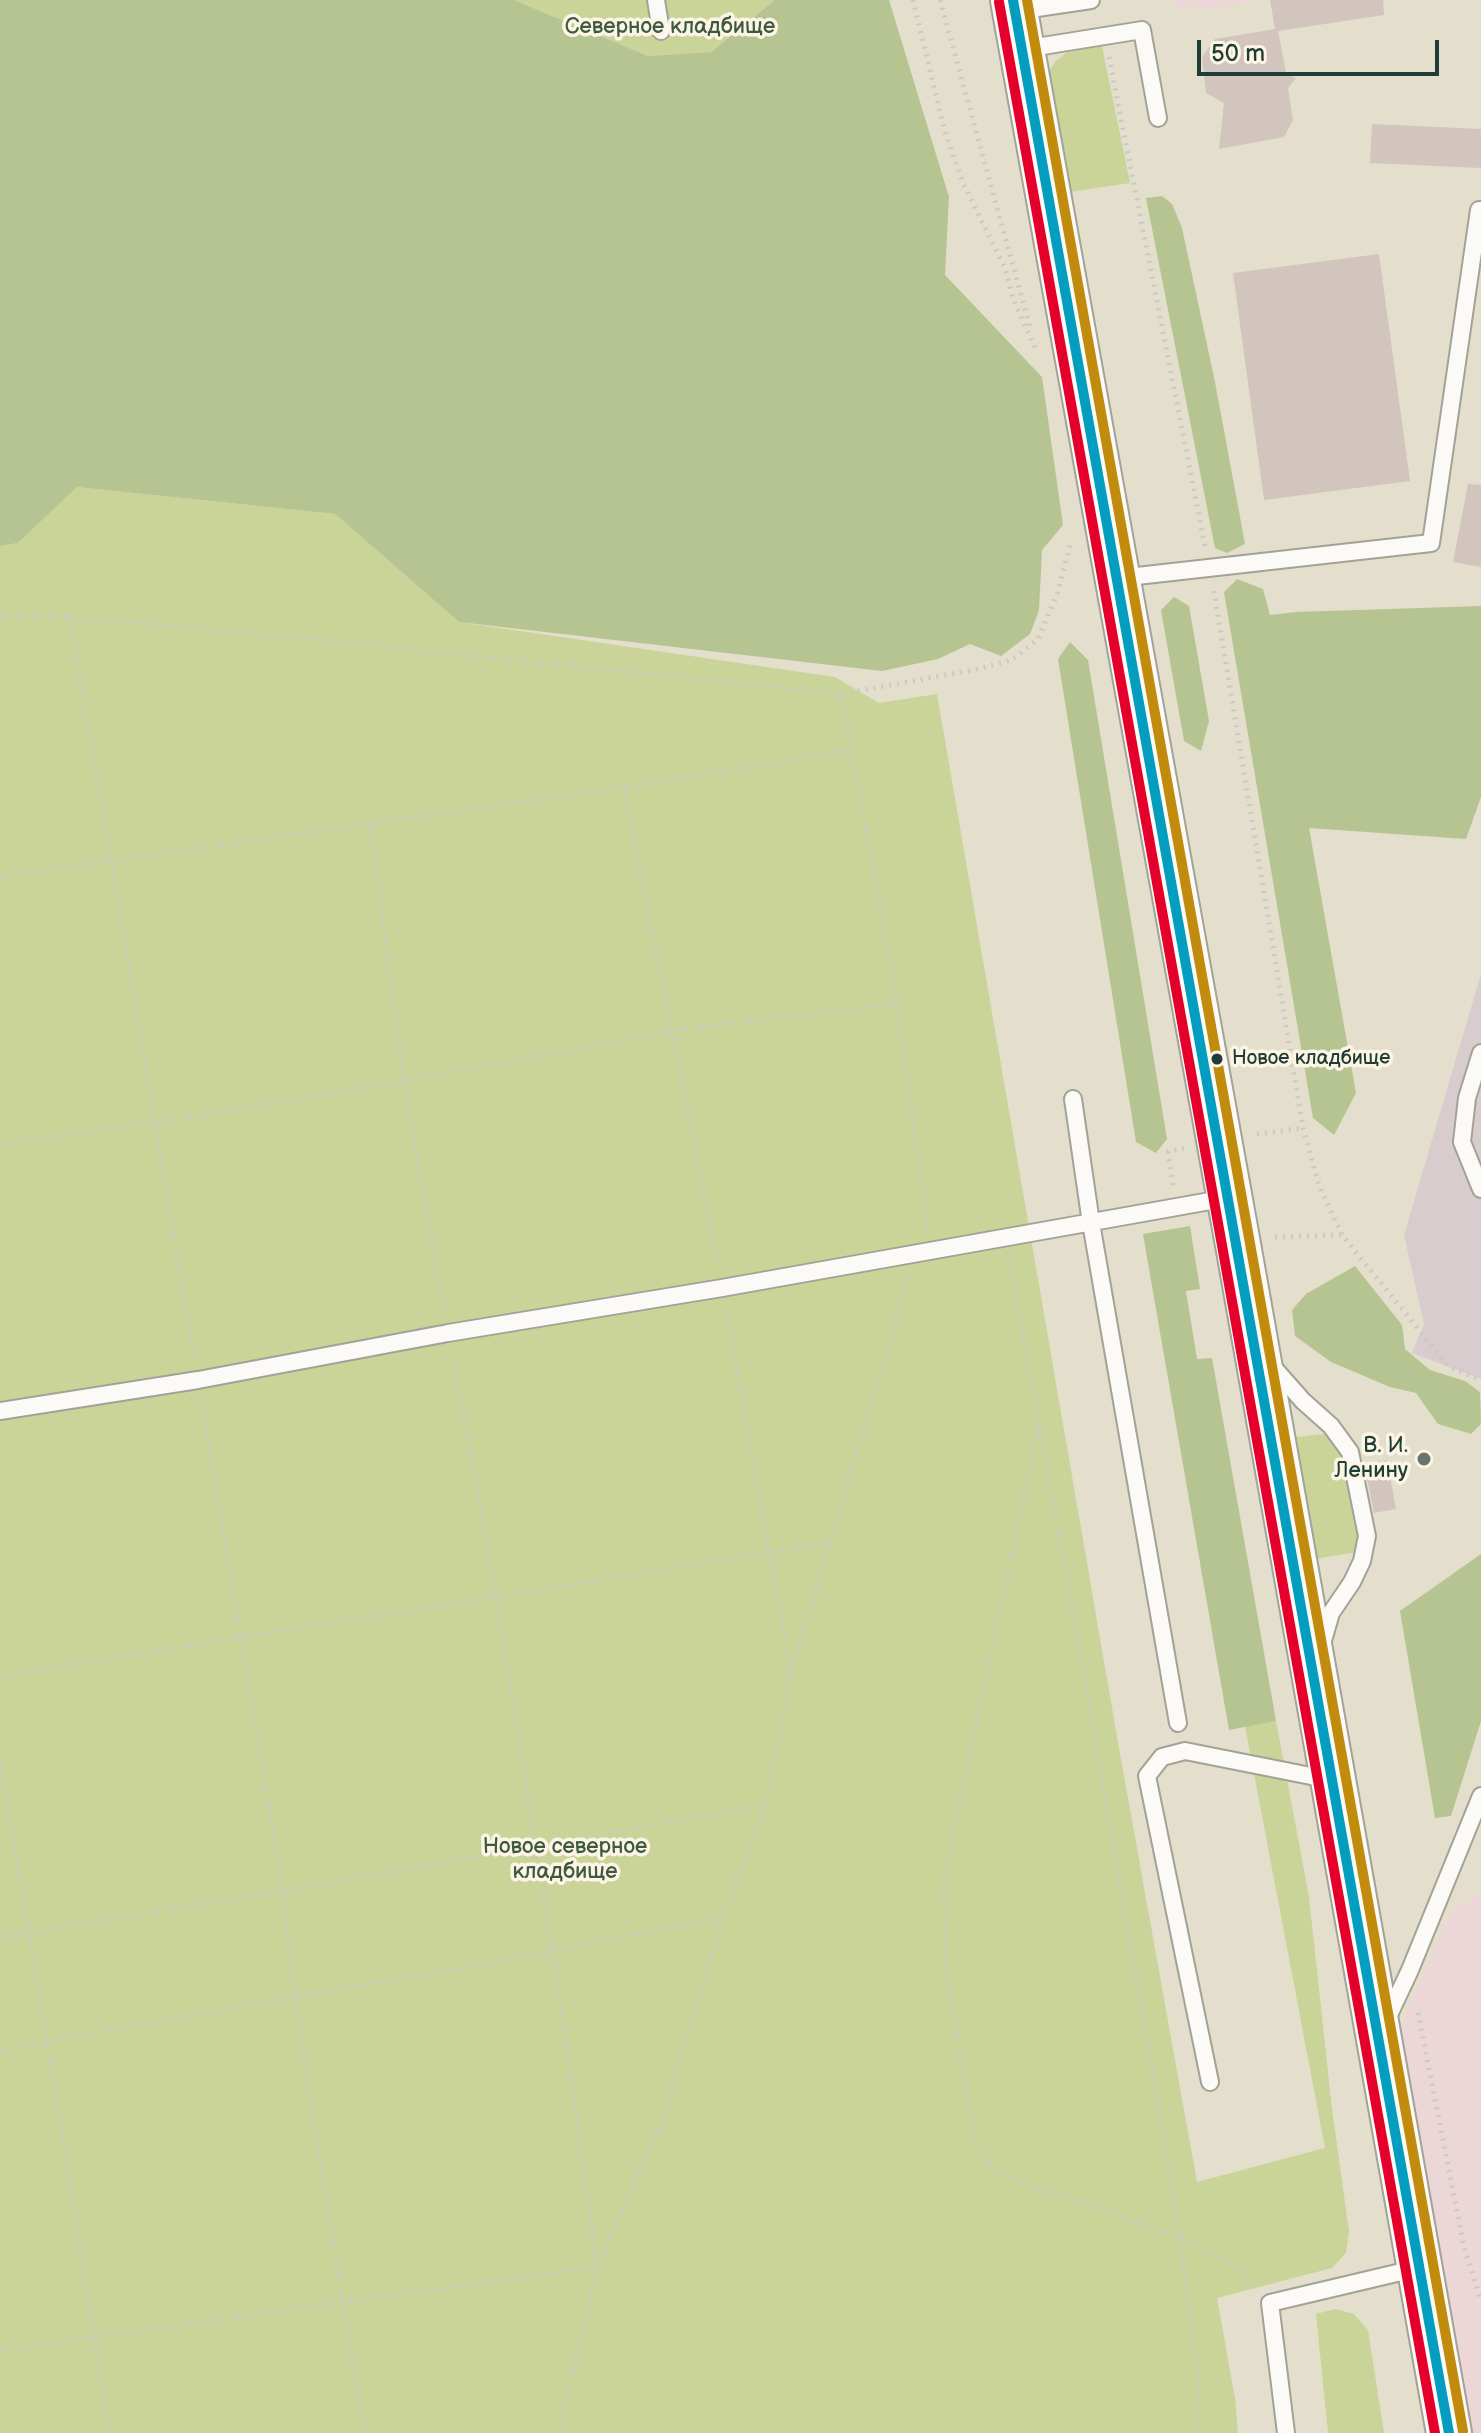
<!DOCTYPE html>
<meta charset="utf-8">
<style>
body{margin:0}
#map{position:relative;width:1481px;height:2433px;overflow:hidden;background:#e4decc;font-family:"Balsamiq Sans",sans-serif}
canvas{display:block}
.scale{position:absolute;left:1197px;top:40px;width:242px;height:36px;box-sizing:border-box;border:4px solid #1f3d34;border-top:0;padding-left:10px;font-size:24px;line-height:28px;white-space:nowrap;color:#1f3d34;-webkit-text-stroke:6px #fcf5e5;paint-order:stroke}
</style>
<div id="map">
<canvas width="1481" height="2433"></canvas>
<div class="scale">50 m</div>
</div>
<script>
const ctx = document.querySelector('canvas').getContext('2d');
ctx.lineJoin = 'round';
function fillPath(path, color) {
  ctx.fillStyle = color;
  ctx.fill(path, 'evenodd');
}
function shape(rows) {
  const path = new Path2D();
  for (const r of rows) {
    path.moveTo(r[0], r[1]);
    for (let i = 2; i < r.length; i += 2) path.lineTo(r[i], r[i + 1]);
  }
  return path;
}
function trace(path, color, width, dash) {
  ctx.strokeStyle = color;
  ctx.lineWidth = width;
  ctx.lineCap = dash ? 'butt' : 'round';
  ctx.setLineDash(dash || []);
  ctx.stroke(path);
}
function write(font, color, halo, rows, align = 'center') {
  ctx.font = font + ' "Balsamiq Sans",sans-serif';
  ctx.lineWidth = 7;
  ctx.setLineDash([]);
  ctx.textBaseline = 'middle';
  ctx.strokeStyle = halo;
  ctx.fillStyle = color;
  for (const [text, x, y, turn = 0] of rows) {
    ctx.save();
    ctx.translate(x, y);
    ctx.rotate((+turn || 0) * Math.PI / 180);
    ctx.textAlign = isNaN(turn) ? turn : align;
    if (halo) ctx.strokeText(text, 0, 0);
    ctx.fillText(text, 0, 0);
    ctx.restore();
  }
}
fillPath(shape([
 [1172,0,1258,0,1196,11,1195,5,1174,9],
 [1481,1891,1481,2433,1458,2433,1396,2039,1448,1916]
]), '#ecd6d7');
fillPath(shape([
 [1481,974,1481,1379,1412,1353,1424,1324,1404,1235]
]), '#d8ccce');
fillPath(shape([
 [514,0,775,0,711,52,648,56],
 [1102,46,1130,183,1070,192,1049,72,1054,63,1067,52],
 [77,487,335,514,459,622,835,677,879,703,937,694,1120,1754,1197,2182,1325,2148,1245,1726,1276,1721,1309,1897,1332,2109,1349,2231,1346,2253,1332,2268,1217,2298,1235,2398,1238,2433,0,2433,0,546,18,543],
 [1332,1433,1346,1451,1359,1528,1357,1552,1315,1559,1296,1437],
 [1335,2309,1354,2314,1368,2330,1384,2433,1328,2433,1316,2314]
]), '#cbd498');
fillPath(shape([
 [0,0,514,0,648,56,711,52,775,0,889,0,949,197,945,275,1042,377,1063,525,1042,550,1039,610,1030,634,1001,656,970,644,938,659,882,671,459,622,335,514,77,487,18,543,0,546],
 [1162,196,1172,204,1182,228,1215,382,1245,544,1227,553,1215,548,1146,198],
 [1237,579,1263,589,1270,615,1296,612,1481,606,1481,797,1466,839,1309,828,1356,1093,1334,1135,1313,1118,1224,592],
 [1174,597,1189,606,1209,721,1201,751,1184,741,1161,610],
 [1070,642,1088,660,1167,1139,1156,1153,1136,1142,1058,659],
 [1190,1226,1200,1289,1186,1291,1197,1359,1212,1358,1276,1721,1229,1730,1143,1234],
 [1355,1266,1402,1325,1405,1349,1430,1370,1465,1381,1480,1392,1481,1424,1471,1434,1438,1424,1416,1393,1390,1387,1331,1362,1295,1336,1292,1310,1306,1294],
 [1481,1554,1481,1721,1451,1816,1435,1818,1400,1611]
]), '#b6c491');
fillPath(shape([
 [1270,0,1383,0,1384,15,1278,31,1286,73,1296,78,1288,88,1293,120,1284,137,1219,149,1224,103,1206,93,1202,57,1215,39,1275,29],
 [1372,124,1481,129,1481,168,1370,163],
 [1379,254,1410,481,1264,500,1233,273],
 [1468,484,1481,485,1481,567,1453,562],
 [1387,1460,1396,1509,1374,1513,1364,1464]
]), '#d2c5bd');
const service = shape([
 [656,0,661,31],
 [1017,11,1091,0],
 [1024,49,1142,30,1158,118],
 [1119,578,1431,543,1479,210],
 [1481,1053,1467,1098,1462,1142,1481,1189],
 [1073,1099,1091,1223,1178,1723],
 [1272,1366,1303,1401,1331,1426,1350,1452,1367,1536,1362,1561,1352,1582,1331,1613,1322,1644],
 [0,1411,198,1380,448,1333,722,1288,1227,1198],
 [1387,2019,1410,1970,1481,1796],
 [1210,2082,1147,1776,1162,1757,1185,1751,1331,1780],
 [1286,2433,1270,2303,1418,2268]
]);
const primary = shape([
 [1013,0,1237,1239,1449,2433]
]);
trace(service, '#a2a297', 20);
trace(primary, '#a2a297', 48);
trace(shape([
 [913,0,945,132,963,183,1005,268,1013,299,1035,348],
 [940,0,1031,331],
 [1109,57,1205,546],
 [1214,591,1303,1128,1319,1185,1342,1235,1449,1367,1481,1380],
 [0,615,70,617,354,643,842,694,897,1004,928,1229],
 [70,617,194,1357],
 [842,694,978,669,1012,660,1038,639,1057,594,1071,542],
 [624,787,718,1266],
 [370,823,404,1081,444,1309],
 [0,877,624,787,853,750],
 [1257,1134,1303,1128],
 [0,1144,155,1123,404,1081,674,1030,897,1004],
 [1173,1185,1168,1152,1184,1148],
 [1275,1237,1342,1235],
 [1010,1258,1110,1822,1180,2237,1199,2383,1195,2433],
 [726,1311,791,1671],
 [202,1403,283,1891,294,1996,364,2433],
 [1038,1427,944,1878,946,1965,975,2143,999,2174,1180,2237,1223,2258,1255,2288],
 [0,1676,830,1543],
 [0,1754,110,2433],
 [0,1937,283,1891,766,1805],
 [1418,2013,1464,2247,1481,2301],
 [0,2050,553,1951,722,1918],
 [0,2350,597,2267,553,1951,496,1596,452,1354],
 [559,2433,597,2267,663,2119,722,1918,766,1805,791,1672,909,1278]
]), '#c9cac5', 5, [2, 6]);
trace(service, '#fbfaf7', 16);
trace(primary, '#fbfaf7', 44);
trace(shape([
 [1013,0,1449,2433]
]), '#039ebf', 10);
trace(shape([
 [999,2,1435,2433]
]), '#e4002b', 10);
trace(shape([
 [1027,0,1463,2431]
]), '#c18c0d', 10);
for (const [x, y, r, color] of [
 [1217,1059,7,"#1f3d34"],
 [1424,1459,8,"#647569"]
]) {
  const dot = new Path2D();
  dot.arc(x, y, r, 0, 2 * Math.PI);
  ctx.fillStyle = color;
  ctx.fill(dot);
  trace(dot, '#fcf5e5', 3);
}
write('20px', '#1f3d34', '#fcf5e5', [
 ["Новое кладбище",1232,1059]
], 'left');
write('22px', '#3d5940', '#fcf5e5', [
 ["Северное кладбище",670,27],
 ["Новое северное",565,1847],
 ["кладбище",565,1872]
]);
write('22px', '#1f3d34', '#fcf5e5', [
 ["В. И.",1408,1446],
 ["Ленину",1408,1471]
], 'right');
</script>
